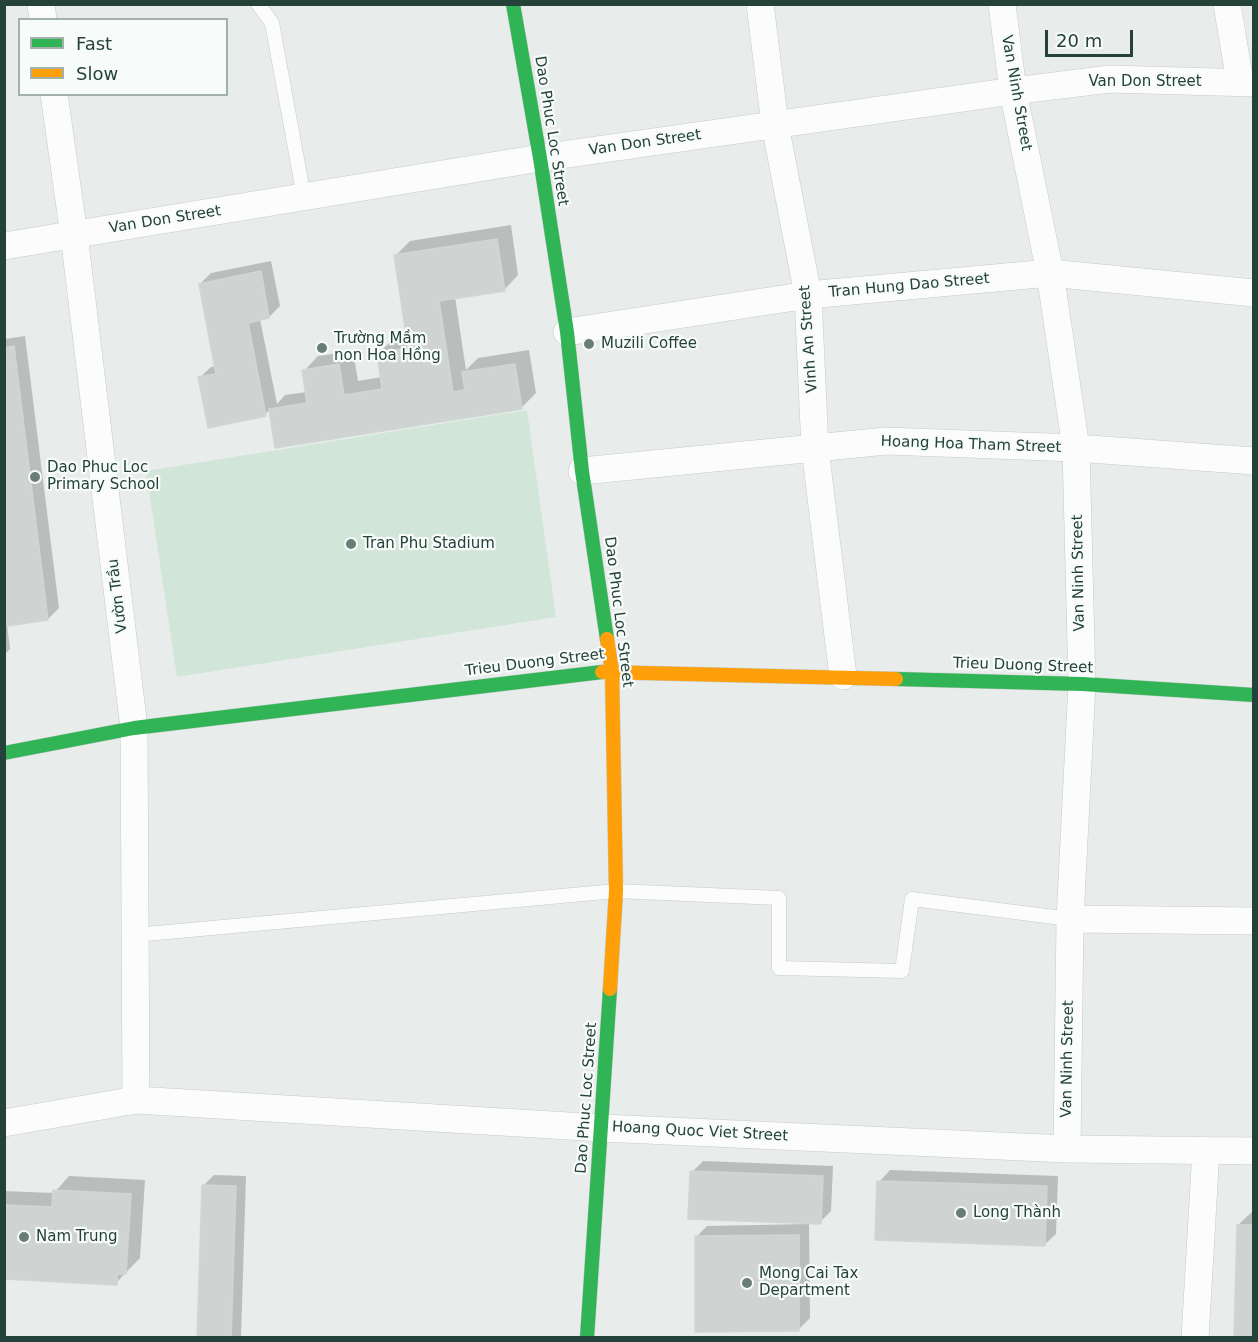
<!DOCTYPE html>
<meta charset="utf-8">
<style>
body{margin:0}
#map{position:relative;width:1258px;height:1342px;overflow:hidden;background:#e8edeb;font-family:"DejaVu Sans",sans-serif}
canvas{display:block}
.frame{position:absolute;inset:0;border:6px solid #24423a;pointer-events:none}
.legend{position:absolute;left:18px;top:18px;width:210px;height:78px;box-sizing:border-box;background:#f7fbf9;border:2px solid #a3b1ad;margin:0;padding:8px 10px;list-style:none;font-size:18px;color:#24423a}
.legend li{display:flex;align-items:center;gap:12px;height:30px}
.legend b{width:30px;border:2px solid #a3b1ad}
.scale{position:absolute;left:1045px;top:30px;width:88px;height:27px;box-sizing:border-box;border:3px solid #24423a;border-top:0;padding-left:8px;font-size:18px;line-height:21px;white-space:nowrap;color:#24423a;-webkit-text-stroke:4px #f7fbf9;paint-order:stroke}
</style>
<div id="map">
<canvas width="1258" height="1342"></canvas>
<div class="frame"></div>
<ul class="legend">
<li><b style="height:8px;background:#30b455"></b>Fast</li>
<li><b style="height:8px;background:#ff9f0a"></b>Slow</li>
</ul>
<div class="scale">20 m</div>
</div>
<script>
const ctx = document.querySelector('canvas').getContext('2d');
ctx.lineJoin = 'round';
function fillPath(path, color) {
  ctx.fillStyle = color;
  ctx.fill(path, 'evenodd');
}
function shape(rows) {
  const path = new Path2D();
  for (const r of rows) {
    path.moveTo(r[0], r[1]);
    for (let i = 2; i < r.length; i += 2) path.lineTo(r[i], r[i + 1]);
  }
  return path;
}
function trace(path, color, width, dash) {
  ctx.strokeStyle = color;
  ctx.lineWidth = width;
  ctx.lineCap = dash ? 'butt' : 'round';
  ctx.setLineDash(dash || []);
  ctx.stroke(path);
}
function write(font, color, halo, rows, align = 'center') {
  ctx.font = font + ' "DejaVu Sans",sans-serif';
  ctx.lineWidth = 4.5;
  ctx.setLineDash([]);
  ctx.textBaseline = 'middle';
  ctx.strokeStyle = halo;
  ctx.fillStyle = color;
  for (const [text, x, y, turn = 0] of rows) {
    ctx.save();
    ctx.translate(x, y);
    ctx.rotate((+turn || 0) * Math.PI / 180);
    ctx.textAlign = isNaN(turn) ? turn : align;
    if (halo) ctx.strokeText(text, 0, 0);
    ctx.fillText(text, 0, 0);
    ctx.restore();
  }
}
fillPath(shape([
 [527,410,556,617,177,677,146,471]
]), '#d1e6d8');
fillPath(shape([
 [511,225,518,275,504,290,455,297,466,370,478,358,529,350,536,393,521,408,271,409,265,414,199,378,211,367,216,366,200,284,211,273,271,261,280,306,269,317,260,319,277,404,285,395,307,392,304,371,318,356,353,351,358,381,382,377,379,353,393,339,408,337,395,256,410,241],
 [25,336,59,608,48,619,7,624,10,649,4,655,4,611,7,610,4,593,4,339],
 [703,1161,833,1166,831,1211,820,1222,809,1222,810,1318,799,1329,696,1237,707,1226,807,1224,807,1222,692,1172],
 [890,1170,1058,1176,1056,1234,1044,1245,879,1182],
 [214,1175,246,1176,241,1338,199,1338,203,1186],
 [69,1176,145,1180,140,1258,116,1283,4,1278,4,1191,54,1193],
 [1253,1211,1254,1211,1254,1338,1238,1225]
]), '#0003');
const building = shape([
 [497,239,505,291,439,301,453,392,465,390,462,372,515,364,522,409,275,448,269,409,307,403,302,370,339,364,344,395,382,389,377,353,408,348,394,255,497,239],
 [261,271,269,318,248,323,266,416,208,428,198,377,216,374,199,284,261,271],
 [14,346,48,620,7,626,4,605,4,348,14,346],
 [690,1171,823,1176,821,1224,688,1219,690,1171],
 [877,1181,1047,1186,1045,1246,875,1240,877,1181],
 [202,1185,236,1186,231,1338,197,1338,202,1185],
 [53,1190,131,1194,126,1274,117,1274,117,1285,4,1279,4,1205,52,1207,53,1190],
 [1237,1225,1254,1225,1254,1338,1234,1338,1237,1225],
 [799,1235,799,1331,695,1332,695,1236,799,1235]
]);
fillPath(building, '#cfd4d2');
trace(building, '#d1d6d4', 1.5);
const lane = shape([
 [258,4,272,23,304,197],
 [135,935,616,891,779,898,779,968,902,971,912,899,1070,919]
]);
const street = shape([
 [41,4,43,20],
 [760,4,775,125,808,295,815,449,843,676],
 [1002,4,1013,91,1050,273,1076,448,1082,684,1070,919,1067,1149],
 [1227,4,1240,82],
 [54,94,74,235,134,728,136,1100],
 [4,246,540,158,1013,91,1110,79,1254,83],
 [567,332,808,295,1050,273,1254,293],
 [582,471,886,441,1076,448,1254,461],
 [1070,919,1254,921],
 [4,1123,136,1100,602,1128,1067,1149,1254,1151],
 [1195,1338,1206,1150]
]);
const fast = shape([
 [513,4,540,158,567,332,582,471,607,639],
 [896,679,1082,684,1254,695],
 [4,753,134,728,602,672],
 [587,1338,610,989]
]);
const slow = shape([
 [607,639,612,671,616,891,610,989],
 [602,672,896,679]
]);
trace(lane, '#c5cac8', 15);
trace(street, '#c5cac8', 28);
trace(fast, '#c3cbc8', 15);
trace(slow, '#c3cbc8', 15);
trace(lane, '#fcfcfc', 14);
trace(street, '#fcfcfc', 27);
trace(fast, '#30b455', 14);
trace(slow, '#ff9f0a', 14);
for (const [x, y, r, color] of [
 [589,344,6,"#697e78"],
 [322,348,6,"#697e78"],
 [35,477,6,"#697e78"],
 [351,544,6,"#697e78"],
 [961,1213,6,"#697e78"],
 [24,1237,6,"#697e78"],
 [747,1283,6,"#697e78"]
]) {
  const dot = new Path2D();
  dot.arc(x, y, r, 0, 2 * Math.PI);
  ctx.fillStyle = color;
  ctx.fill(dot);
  trace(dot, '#f7fbf9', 2);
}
write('15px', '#24423a', '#f7fbf9', [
 ["Van Don Street",1145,82],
 ["Van Ninh Street",1016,93,80],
 ["Dao Phuc Loc Street",551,131,81],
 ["Van Don Street",645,143,-8],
 ["Van Don Street",165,220,-9],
 ["Tran Hung Dao Street",909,286,-5],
 ["Vinh An Street",809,339,-94],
 ["Hoang Hoa Tham Street",971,445,2],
 ["Van Ninh Street",1079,573,-91],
 ["Vườn Trầu",118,596,-97],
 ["Dao Phuc Loc Street",618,612,83],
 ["Trieu Duong Street",535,663,-7],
 ["Trieu Duong Street",1023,666,2],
 ["Van Ninh Street",1068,1059,-89],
 ["Dao Phuc Loc Street",587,1098,-86],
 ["Hoang Quoc Viet Street",700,1132,3]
]);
write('15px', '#24423a', '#f7fbf9', [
 ["Trường Mầm",334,339],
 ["non Hoa Hồng",334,356],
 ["Muzili Coffee",601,344],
 ["Dao Phuc Loc",47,468],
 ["Primary School",47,485],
 ["Tran Phu Stadium",363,544],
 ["Long Thành",973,1213],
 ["Nam Trung",36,1237],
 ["Mong Cai Tax",759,1274],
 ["Department",759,1291]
], 'left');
</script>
